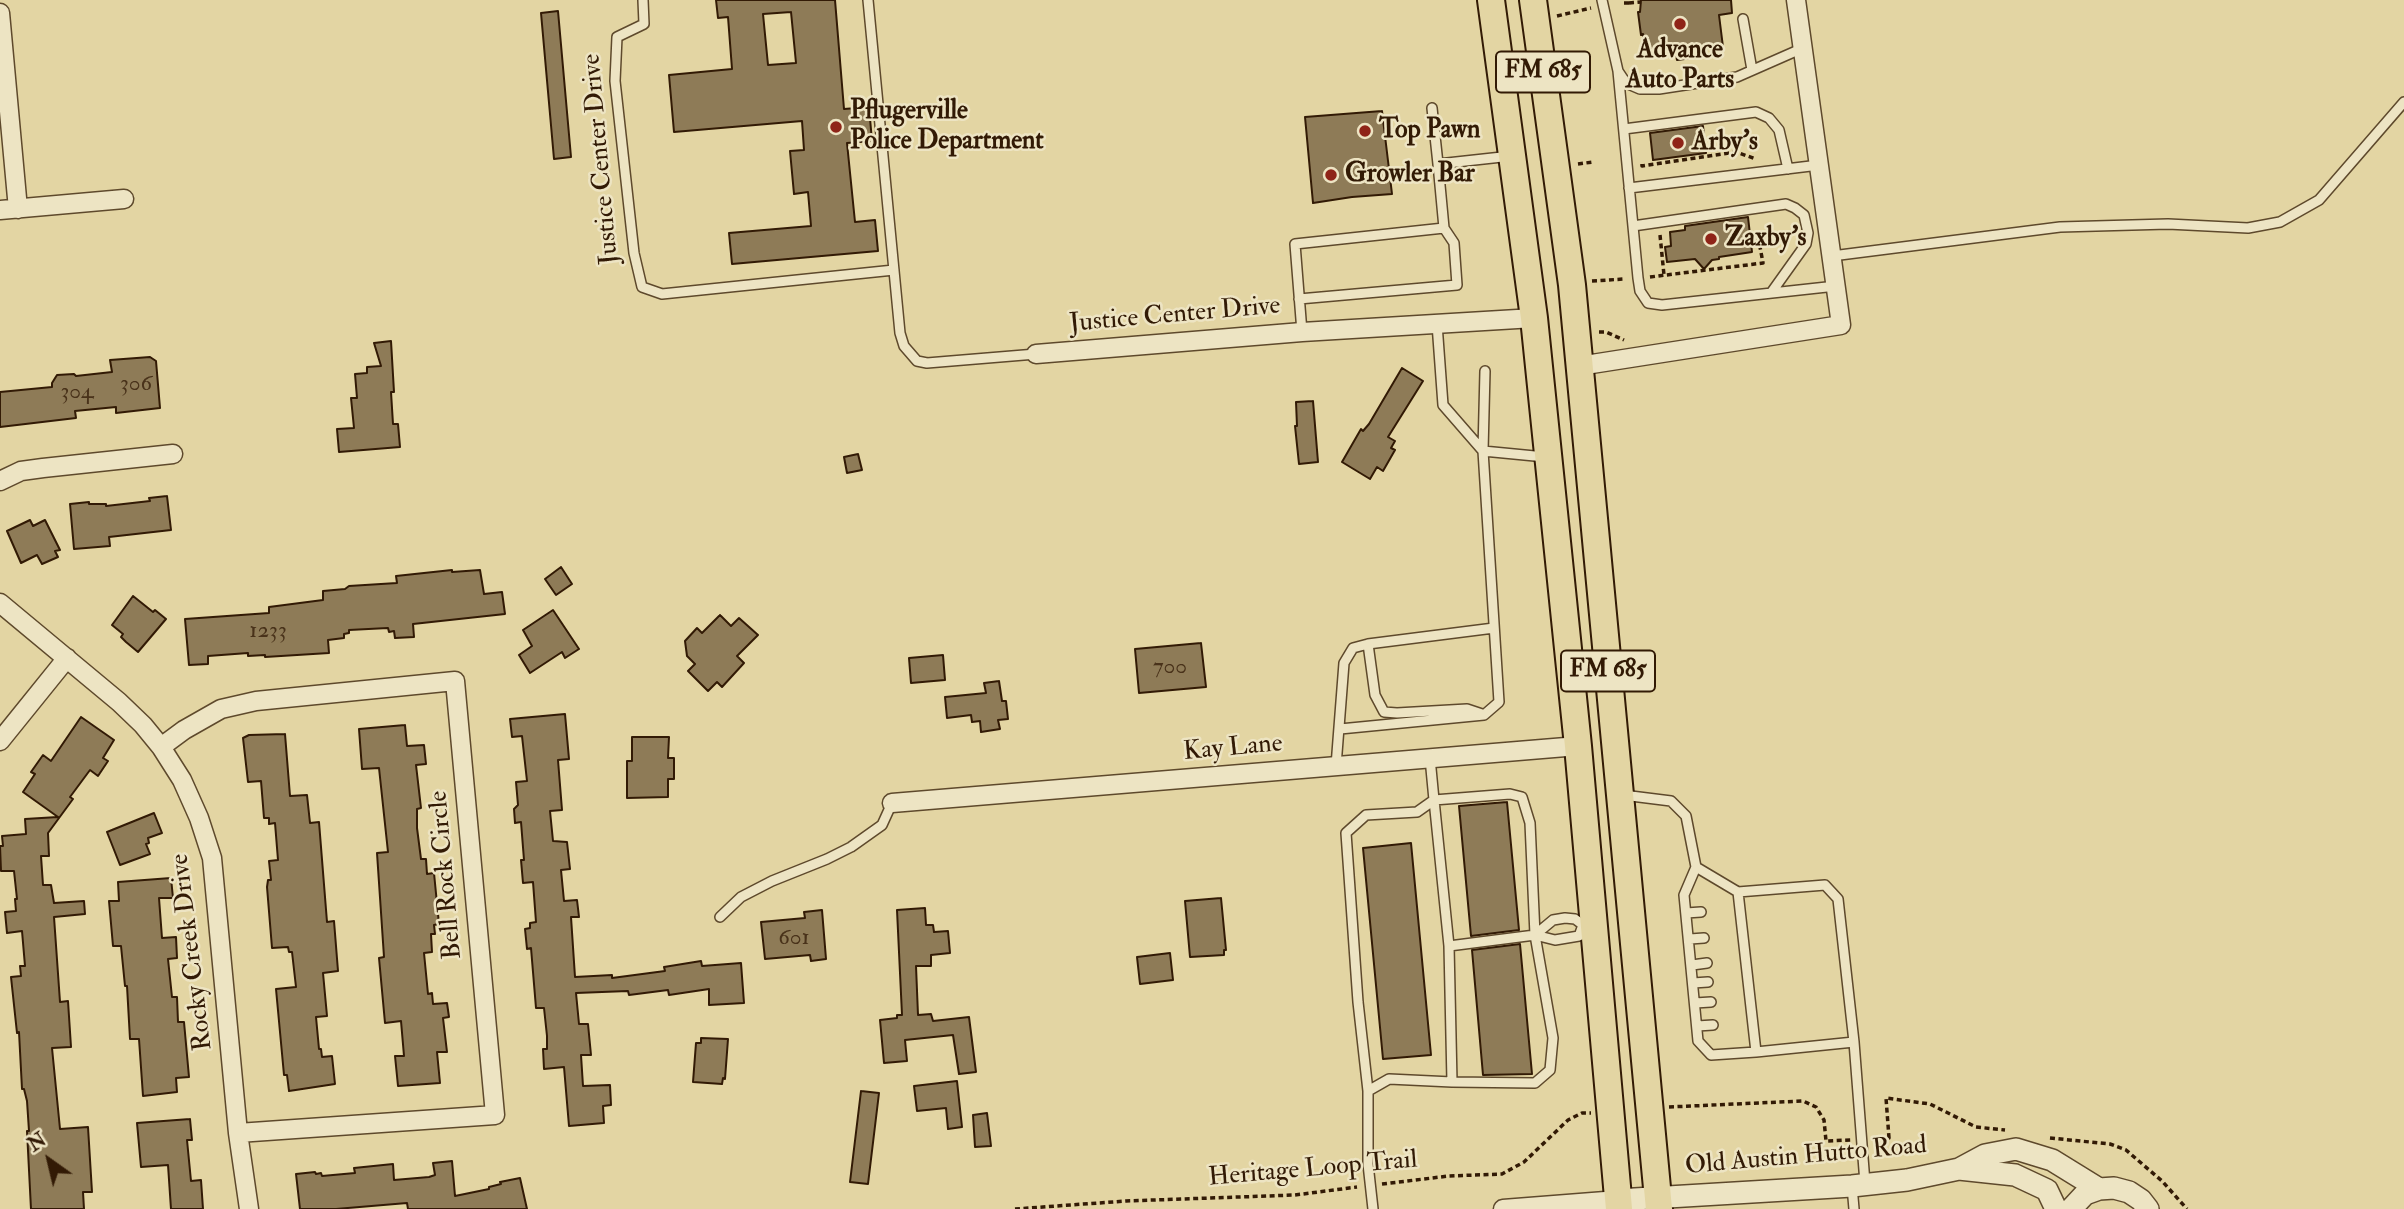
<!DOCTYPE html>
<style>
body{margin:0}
#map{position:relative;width:2404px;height:1209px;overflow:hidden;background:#e3d5a3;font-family:"IM FELL Double Pica",serif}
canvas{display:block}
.north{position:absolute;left:14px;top:1125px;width:70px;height:70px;-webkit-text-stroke:5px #ede4c3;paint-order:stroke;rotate:326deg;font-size:19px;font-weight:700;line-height:28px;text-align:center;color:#321a05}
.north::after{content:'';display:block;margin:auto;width:24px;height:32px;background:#321a05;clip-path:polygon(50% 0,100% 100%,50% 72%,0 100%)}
</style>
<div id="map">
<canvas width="2404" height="1209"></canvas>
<div class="north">N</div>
</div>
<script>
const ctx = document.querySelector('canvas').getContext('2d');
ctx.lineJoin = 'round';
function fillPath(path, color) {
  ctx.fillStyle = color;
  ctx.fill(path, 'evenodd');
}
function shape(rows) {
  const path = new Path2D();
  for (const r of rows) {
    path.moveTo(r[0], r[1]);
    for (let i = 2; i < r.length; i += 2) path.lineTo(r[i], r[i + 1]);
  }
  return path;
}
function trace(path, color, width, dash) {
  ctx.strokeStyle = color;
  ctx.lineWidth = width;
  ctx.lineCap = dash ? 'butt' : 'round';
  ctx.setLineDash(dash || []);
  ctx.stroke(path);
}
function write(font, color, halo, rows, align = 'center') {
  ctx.font = font + ' "IM FELL Double Pica",serif';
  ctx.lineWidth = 5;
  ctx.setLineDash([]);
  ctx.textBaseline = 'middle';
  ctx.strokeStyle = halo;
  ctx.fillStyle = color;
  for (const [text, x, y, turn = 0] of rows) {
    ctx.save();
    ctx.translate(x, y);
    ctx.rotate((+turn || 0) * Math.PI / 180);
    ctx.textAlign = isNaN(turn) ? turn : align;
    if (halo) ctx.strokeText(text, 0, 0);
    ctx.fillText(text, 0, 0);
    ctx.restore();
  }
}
const building = shape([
 [716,0,835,0,844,109,869,107,872,141,847,143,855,222,875,220,878,251,732,264,729,233,811,226,808,192,794,194,790,151,804,150,802,121,674,132,669,75,732,69,728,17,718,18,716,0],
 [791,12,796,63,768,65,763,14,791,12],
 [1641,0,1731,0,1732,13,1719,15,1723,47,1704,49,1704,52,1699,53,1700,57,1677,60,1676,55,1671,56,1670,53,1650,56,1648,41,1644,41,1643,34,1641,35,1638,12,1640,12,1641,0],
 [558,11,571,157,554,159,541,13,558,11],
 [1382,111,1392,194,1352,197,1313,203,1305,117,1382,111],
 [1703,126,1706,153,1653,160,1650,133,1703,126],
 [1748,217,1752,252,1719,257,1719,259,1712,260,1704,269,1695,259,1667,262,1665,247,1671,246,1670,232,1685,230,1685,226,1748,217],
 [391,341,394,392,391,392,393,424,398,424,400,447,339,452,337,429,354,428,351,398,357,398,355,374,367,373,367,367,381,366,374,343,391,341],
 [150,357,156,361,160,408,116,413,116,407,75,411,76,418,0,427,0,392,52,387,52,383,57,375,74,374,76,376,112,372,110,360,150,357],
 [1402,368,1423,381,1388,437,1395,441,1391,448,1395,450,1383,471,1377,467,1370,479,1342,462,1361,429,1363,431,1369,424,1402,368],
 [1313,401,1318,462,1299,464,1295,426,1297,426,1296,402,1313,401],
 [858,454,862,470,847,473,844,457,858,454],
 [167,496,171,530,109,537,110,546,74,549,70,504,89,502,89,504,106,504,106,506,150,501,149,498,167,496],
 [30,520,33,526,45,520,60,550,55,551,58,557,42,564,37,555,21,563,7,531,30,520],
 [561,567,572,584,556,595,545,579,561,567],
 [452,570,452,572,480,570,484,594,502,592,505,614,413,624,414,637,395,638,394,631,389,632,388,628,349,630,349,633,344,634,344,638,328,640,329,653,265,657,265,655,248,656,248,653,208,656,208,664,189,665,185,619,269,613,269,607,323,600,323,591,345,589,349,586,397,583,396,576,452,570],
 [133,596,153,612,155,610,166,619,138,652,126,642,121,637,123,634,112,625,133,596],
 [553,610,579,649,565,658,562,652,530,673,519,655,532,646,523,630,553,610],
 [720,615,731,626,739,618,758,635,737,656,744,663,722,687,717,682,708,691,688,671,695,664,687,656,685,641,697,628,702,633,720,615],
 [1201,643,1206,687,1139,693,1135,649,1201,643],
 [943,655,945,680,911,683,909,658,943,655],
 [999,681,1002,701,1006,701,1008,719,998,720,1000,729,981,732,980,721,972,722,971,715,947,718,945,697,986,693,984,683,999,681],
 [565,714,569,759,558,760,562,810,550,811,553,841,567,842,570,869,561,870,564,901,577,900,579,917,571,917,575,977,612,975,612,978,665,971,664,967,701,961,702,966,741,963,744,1003,709,1005,709,989,669,995,668,990,629,995,628,991,576,993,579,1024,588,1024,591,1055,581,1055,583,1086,610,1085,611,1105,603,1106,604,1123,569,1126,564,1067,544,1069,543,1049,547,1049,547,1036,544,1008,536,1008,531,948,527,949,525,929,530,928,530,923,536,922,533,882,523,883,521,860,524,860,521,822,515,823,514,809,518,805,516,782,527,781,522,736,512,737,510,719,565,714],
 [81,717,114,740,103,758,108,761,98,776,90,770,70,797,73,799,48,833,49,856,41,856,43,885,51,885,54,903,84,901,85,914,54,917,60,1002,68,1001,71,1047,52,1048,60,1129,88,1127,92,1192,83,1192,84,1209,31,1209,27,1131,29,1131,27,1101,24,1089,22,1089,19,1032,17,1033,11,977,21,976,20,966,25,966,22,931,7,933,5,912,16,911,15,899,17,899,14,871,1,871,0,846,3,846,2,836,26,834,25,819,58,817,23,792,35,774,31,772,43,755,51,761,81,717],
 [405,725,407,746,424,745,426,764,416,765,421,808,417,809,417,828,421,859,426,859,427,874,434,873,439,924,434,925,435,934,431,934,432,952,424,953,428,994,432,993,433,1004,447,1003,449,1017,443,1018,447,1052,437,1052,440,1083,398,1086,395,1056,404,1056,401,1021,385,1023,379,958,384,957,377,853,388,852,379,768,362,769,359,729,405,725],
 [285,734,290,796,307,795,310,823,319,822,327,922,334,921,338,971,323,973,327,1016,316,1017,319,1049,321,1049,322,1057,332,1056,335,1084,289,1091,287,1075,284,1075,276,989,296,987,292,952,289,952,288,947,272,948,267,887,268,880,271,880,269,861,278,860,275,823,269,824,269,818,264,818,261,781,248,782,243,738,249,735,285,734],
 [632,737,669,737,668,758,674,758,674,779,668,779,668,797,627,798,627,761,632,761,632,737],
 [1507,802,1519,930,1471,936,1459,806,1507,802],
 [154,813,162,833,148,838,149,843,146,844,150,854,120,865,107,832,154,813],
 [1411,843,1431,1055,1383,1059,1363,848,1411,843],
 [171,878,173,898,159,898,162,938,176,937,177,958,168,959,172,997,177,997,178,1022,184,1022,189,1077,176,1078,177,1092,143,1096,139,1039,130,1039,127,986,125,986,121,946,113,946,109,901,119,901,118,882,171,878],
 [1221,898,1226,950,1224,950,1224,955,1190,957,1185,901,1221,898],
 [925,908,926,925,933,925,934,932,948,931,950,953,931,955,931,966,916,966,918,1015,931,1014,933,1021,969,1017,976,1072,959,1074,953,1035,905,1040,907,1061,884,1063,880,1020,897,1018,897,1015,902,1015,897,910,925,908],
 [822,910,826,959,811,961,810,955,765,959,761,922,805,918,804,912,822,910],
 [1520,944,1532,1074,1483,1075,1472,950,1520,944],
 [1170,953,1173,980,1140,984,1137,957,1170,953],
 [701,1038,728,1039,725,1079,723,1078,722,1084,693,1082,696,1043,701,1043,701,1038],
 [957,1081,962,1127,948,1129,946,1108,917,1111,914,1086,957,1081],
 [861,1091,879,1093,868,1184,850,1182,861,1091],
 [987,1113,991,1146,975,1147,973,1115,987,1113],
 [190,1119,192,1140,187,1140,191,1181,201,1180,203,1209,171,1209,168,1165,141,1167,137,1123,190,1119],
 [452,1161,455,1196,489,1189,489,1187,501,1184,500,1182,520,1178,527,1209,408,1209,407,1203,336,1209,300,1209,296,1174,315,1172,316,1174,321,1173,322,1176,355,1173,354,1168,393,1164,394,1180,429,1177,435,1175,433,1163,452,1161]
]);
fillPath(building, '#8e7b57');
trace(building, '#321a05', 2);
const service = shape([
 [643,0,644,24,617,37,615,81,634,253,642,287,662,294,894,270],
 [868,0,900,333,904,346,917,361,927,363,1036,354],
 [1602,0,1618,71,1626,83,1640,89,1659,89,1737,77,1803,48],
 [1743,19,1752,70],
 [1618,71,1638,278,1640,291,1648,303,1662,305,1836,286],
 [1432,108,1438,164],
 [1624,129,1756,112,1769,118,1779,130,1788,169],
 [1629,188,1819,165],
 [1633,226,1786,204,1795,208,1804,215,1808,233,1806,244,1771,293],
 [1832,256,2060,227,2168,224,2248,228,2280,222,2319,200,2404,102],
 [1299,299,1457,285,1454,243,1444,228],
 [1437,324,1443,405,1483,451,1545,457],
 [1302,332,1295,244,1444,228,1438,164,1511,156],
 [1368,644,1375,695,1384,712,1397,713,1467,709,1482,714],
 [1340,729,1484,715,1499,702,1483,451,1485,371],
 [1430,758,1434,800,1510,794,1522,797,1530,823,1535,935,1553,1038,1550,1070,1535,1083,1452,1082],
 [1336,766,1344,663,1353,648,1368,644,1494,628],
 [1623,795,1671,801,1686,816,1696,867,1738,892,1825,885,1838,899,1854,1042,1865,1183],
 [1696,867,1684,895,1698,1041,1711,1055,1756,1052],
 [1738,892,1756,1052,1854,1042],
 [1686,913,1701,912],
 [720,917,741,897,772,881,827,859,851,847,882,825,892,803],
 [1535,935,1553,920,1565,918,1575,919,1583,925,1588,925],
 [1690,939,1704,938],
 [1692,965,1707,963],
 [1693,983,1708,982],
 [1695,1003,1711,1002],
 [1697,1026,1713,1025],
 [1368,1091,1358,1002,1346,833,1366,815,1417,812,1434,800,1449,946],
 [1852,1186,1854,1209],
 [1373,1209,1368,1164,1368,1091,1389,1079,1452,1082,1449,946,1535,935,1555,940,1579,936,1583,925]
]);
const minor = shape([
 [0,13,18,209],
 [0,210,124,199],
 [1036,354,1302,332,1534,318],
 [1579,366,1841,325,1796,0],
 [0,481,21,471,43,468,173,454],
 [0,603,119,702,143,725,161,747,182,780,199,818,212,858,238,1133,249,1209],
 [0,741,67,658],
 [161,747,184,730,221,709,256,701,455,681,495,1115,238,1133],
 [892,803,1578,746],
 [1503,1209,1618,1200]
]);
const tertiary = shape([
 [1959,1169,1985,1155,2016,1149,2052,1160,2099,1189],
 [1618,1200,1852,1186,1907,1180,1959,1169,2015,1175,2047,1190,2056,1209],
 [2071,1209,2085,1194,2099,1189,2114,1188,2129,1192,2141,1200,2148,1209]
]);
const primary = shape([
 [1491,0,1534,318,1578,746,1619,1209],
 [1533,0,1572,285,1659,1209]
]);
trace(service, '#5e492c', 12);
trace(minor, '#5e492c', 21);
trace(tertiary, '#5e492c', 24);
trace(primary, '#321a05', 30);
trace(shape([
 [1624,3,1629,3,1629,0],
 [1629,3,1641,2],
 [1557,16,1591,8],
 [1578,164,1593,162],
 [1642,164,1642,166,1736,152,1756,159],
 [1660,235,1664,275],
 [1650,277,1763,263,1758,236],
 [1592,281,1624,279],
 [1599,332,1606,332,1624,340],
 [1669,1107,1803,1101,1816,1107,1824,1120,1826,1141,1851,1140],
 [2050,1138,2110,1144,2126,1150,2162,1181,2187,1209],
 [1872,1139,1889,1138,1886,1098,1930,1104,1976,1127,2005,1130],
 [1382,1184,1449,1176,1502,1174,1524,1162,1568,1120,1582,1113,1591,1113],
 [1015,1209,1126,1201,1295,1195,1357,1187]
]), '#321a05', 3.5, [5, 3.5]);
trace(service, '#ede4c3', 9);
trace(minor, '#ede4c3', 18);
trace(tertiary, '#ede4c3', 21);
trace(primary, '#e3d5a3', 26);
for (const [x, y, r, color] of [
 [1680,24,7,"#8f2418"],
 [836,127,7,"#8f2418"],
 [1365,131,7,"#8f2418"],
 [1678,143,7,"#8f2418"],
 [1331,175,7,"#8f2418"],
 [1711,239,7,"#8f2418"]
]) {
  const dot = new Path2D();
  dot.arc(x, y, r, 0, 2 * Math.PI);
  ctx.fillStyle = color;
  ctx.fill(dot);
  trace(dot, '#ede4c3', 2.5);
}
write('23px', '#49321a', null, [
 ["306",136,385],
 ["304",77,393],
 ["1233",268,632],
 ["700",1170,668],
 ["601",794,939]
]);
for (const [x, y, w] of [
 [1543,72,94],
 [1608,671,94]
]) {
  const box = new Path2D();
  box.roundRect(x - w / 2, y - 20.5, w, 41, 5);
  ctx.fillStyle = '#ede4c3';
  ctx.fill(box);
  trace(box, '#321a05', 2);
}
write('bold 24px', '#321a05', null, [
 ["FM 685",1543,72],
 ["FM 685",1608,671]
]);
write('bold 26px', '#321a05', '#ede4c3', [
 ["Advance",1680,51,"center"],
 ["Auto Parts",1680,81,"center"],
 ["Pflugerville",850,112],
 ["Police Department",850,142],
 ["Top Pawn",1379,131],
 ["Arby's",1692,143],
 ["Growler Bar",1345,175],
 ["Zaxby's",1725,239]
], 'left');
write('26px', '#321a05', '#ede4c3', [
 ["Justice Center Drive",602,159,-95],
 ["Justice Center Drive",1175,316,-5],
 ["Kay Lane",1233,749,-5],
 ["Bell Rock Circle",447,875,-95],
 ["Rocky Creek Drive",193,952,-97],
 ["Old Austin Hutto Road",1806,1157,-5],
 ["Heritage Loop Trail",1313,1170,-5]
]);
</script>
